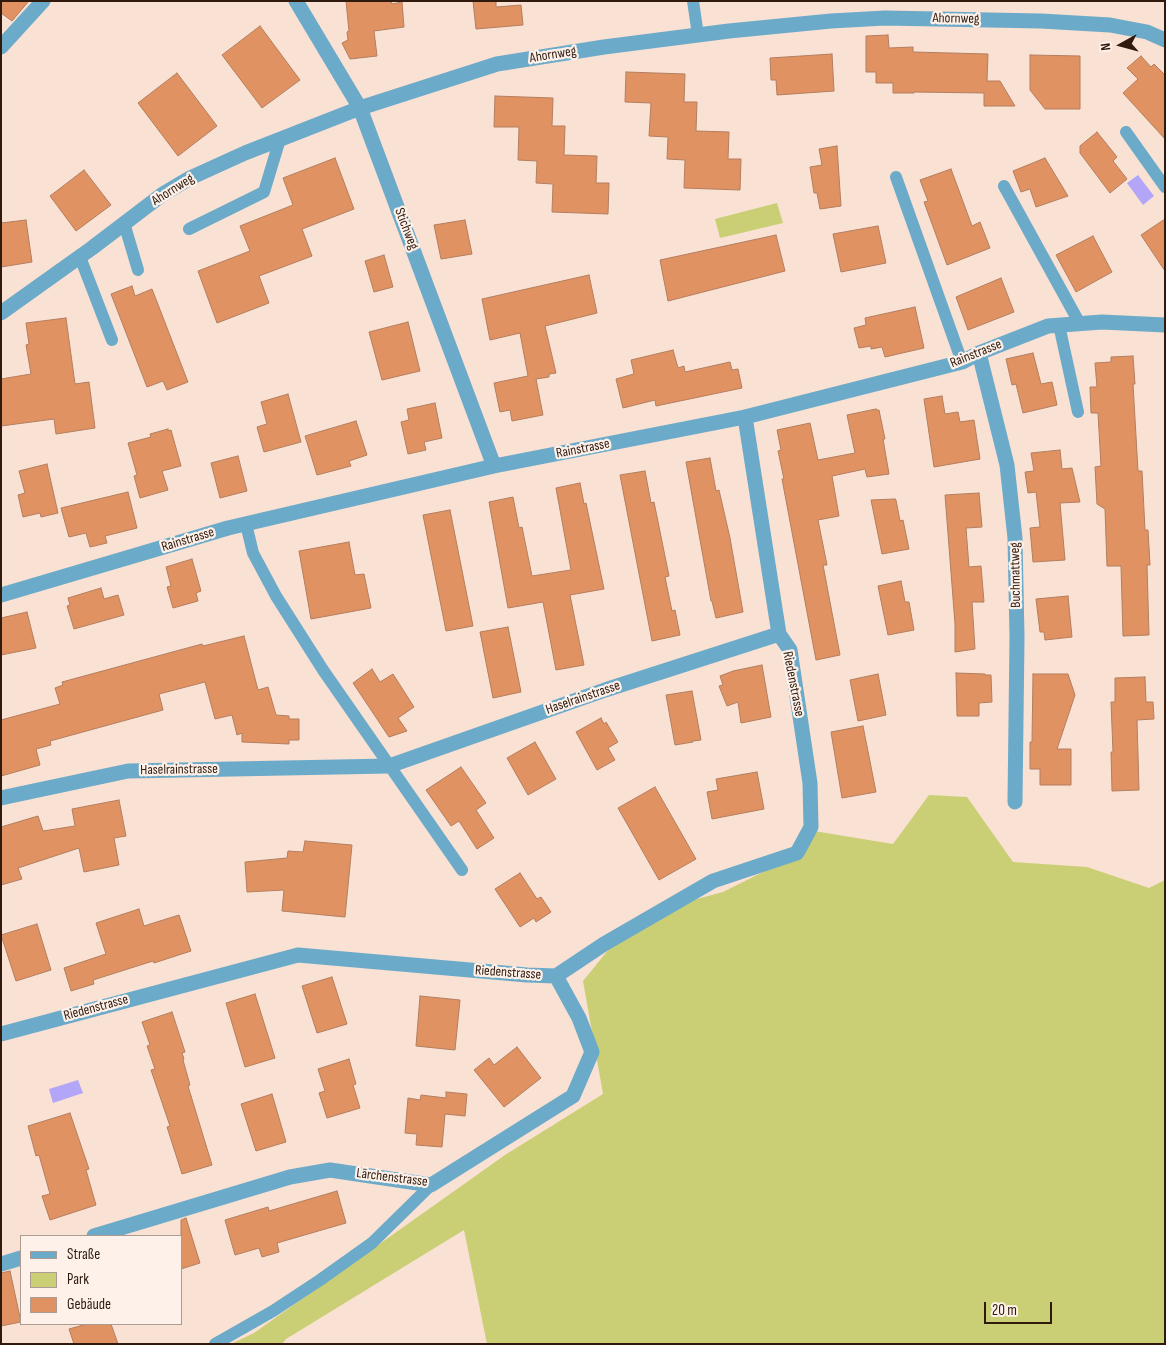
<!DOCTYPE html>
<meta charset="utf-8">
<style>
body{margin:0}
#map{position:relative;width:1166px;height:1345px;overflow:hidden;background:#f9e1d3;font-family:"Sofia Sans Condensed",sans-serif}
canvas{display:block}
.frame{position:absolute;inset:0;border:2px solid #2f1a0d;pointer-events:none}
.legend{position:absolute;left:20px;top:1235px;width:162px;height:90px;box-sizing:border-box;background:#fdf1ea;border:1px solid #ab9b92;margin:0;padding:6px 9px;list-style:none;font-size:15px;color:#2f1a0d}
.legend li{display:flex;align-items:center;gap:10px;height:25px}
.legend b{width:25px;border:1px solid #ab9b92}
.north{position:absolute;left:1096px;top:20px;width:50px;height:50px;-webkit-text-stroke:4px #fdf1ea;paint-order:stroke;rotate:263deg;font-size:14px;font-weight:700;line-height:20px;text-align:center;color:#2f1a0d}
.north::after{content:'';display:block;margin:auto;width:18px;height:22px;background:#2f1a0d;clip-path:polygon(50% 0,100% 100%,50% 72%,0 100%)}
.scale{position:absolute;left:984px;top:1302px;width:68px;height:22px;box-sizing:border-box;border:2px solid #2f1a0d;border-top:0;padding-left:6px;font-size:15px;line-height:18px;white-space:nowrap;color:#2f1a0d;-webkit-text-stroke:4px #fdf1ea;paint-order:stroke}
</style>
<div id="map">
<canvas width="1166" height="1345"></canvas>
<div class="frame"></div>
<ul class="legend">
<li><b style="height:6px;background:#6caac9"></b>Straße</li>
<li><b style="height:14px;background:#cacf76"></b>Park</li>
<li><b style="height:14px;background:#e19262"></b>Gebäude</li>
</ul>
<div class="north">N</div>
<div class="scale">20 m</div>
</div>
<script>
const ctx = document.querySelector('canvas').getContext('2d');
ctx.lineJoin = 'round';
function fillPath(path, color) {
  ctx.fillStyle = color;
  ctx.fill(path, 'evenodd');
}
function shape(rows) {
  const path = new Path2D();
  for (const r of rows) {
    path.moveTo(r[0], r[1]);
    for (let i = 2; i < r.length; i += 2) path.lineTo(r[i], r[i + 1]);
  }
  return path;
}
function trace(path, color, width, dash) {
  ctx.strokeStyle = color;
  ctx.lineWidth = width;
  ctx.lineCap = dash ? 'butt' : 'round';
  ctx.setLineDash(dash || []);
  ctx.stroke(path);
}
function write(font, color, halo, rows, align = 'center') {
  ctx.font = font + ' "Sofia Sans Condensed",sans-serif';
  ctx.lineWidth = 4.5;
  ctx.setLineDash([]);
  ctx.textBaseline = 'middle';
  ctx.strokeStyle = halo;
  ctx.fillStyle = color;
  for (const [text, x, y, turn = 0] of rows) {
    ctx.save();
    ctx.translate(x, y);
    ctx.rotate((+turn || 0) * Math.PI / 180);
    ctx.textAlign = isNaN(turn) ? turn : align;
    if (halo) ctx.strokeText(text, 0, 0);
    ctx.fillText(text, 0, 0);
    ctx.restore();
  }
}
fillPath(shape([
 [777,203,783,223,720,238,715,219],
 [929,795,967,797,1013,862,1087,867,1149,888,1165,880,1165,1344,487,1344,464,1230,286,1339,282,1344,231,1344,254,1333,505,1155,603,1094,583,981,609,949,667,907,723,892,769,869,803,858,814,831,893,844]
]), '#cacf76');
fillPath(shape([
 [1138,175,1154,196,1143,205,1127,183],
 [78,1080,83,1093,53,1103,49,1089]
]), '#b3a5f7');
const building = shape([
 [1,1,29,1,12,21,1,13,1,1],
 [346,1,391,1,392,4,402,2,404,27,374,31,377,56,350,59,342,43,348,40,347,32,349,31,346,1],
 [473,1,496,1,496,7,521,5,523,25,476,29,473,1],
 [260,26,300,80,262,108,222,55,260,26],
 [888,35,889,48,913,47,913,52,988,54,987,81,1000,81,1015,106,984,106,984,93,914,92,914,93,893,93,893,83,876,83,876,72,866,72,866,36,888,35],
 [832,54,834,91,777,95,776,80,771,80,770,58,832,54],
 [1030,55,1080,56,1080,109,1045,109,1030,90,1030,55],
 [1141,56,1151,67,1154,64,1165,75,1165,139,1123,93,1138,79,1127,68,1141,56],
 [626,72,685,74,684,102,697,102,696,131,729,132,728,159,741,159,740,190,684,188,685,160,667,159,668,137,649,136,651,103,625,102,626,72],
 [177,73,217,126,178,156,138,103,177,73],
 [495,96,553,98,552,126,565,126,564,155,597,156,596,183,609,183,608,214,552,212,553,184,536,183,537,161,518,160,519,127,494,127,495,96],
 [1097,132,1117,157,1113,161,1127,179,1110,193,1080,153,1080,146,1097,132],
 [837,146,841,206,820,209,817,193,814,193,810,167,822,165,819,149,837,146],
 [335,158,354,209,302,229,312,256,259,276,269,303,217,323,198,271,250,251,240,226,293,205,283,178,335,158],
 [1045,158,1068,196,1036,207,1030,189,1021,192,1013,171,1045,158],
 [951,169,972,226,980,222,990,248,947,265,924,202,928,201,920,180,951,169],
 [84,170,111,205,76,231,50,196,84,170],
 [1165,219,1165,271,1141,235,1165,219],
 [26,220,32,262,1,267,1,223,26,220],
 [465,220,472,254,441,259,434,225,465,220],
 [878,226,886,263,841,272,833,234,878,226],
 [776,235,785,271,668,301,660,260,776,235],
 [1093,236,1112,272,1076,292,1056,255,1093,236],
 [384,255,393,287,374,292,365,261,384,255],
 [589,275,597,313,545,326,556,373,549,374,549,377,536,379,543,415,512,421,510,410,500,412,494,383,528,376,520,333,490,340,482,299,589,275],
 [1001,278,1014,312,968,330,956,297,1001,278],
 [132,286,135,296,152,289,188,382,167,390,163,381,147,387,111,294,132,286],
 [915,307,924,348,885,357,882,347,871,349,871,346,859,348,854,328,866,325,865,318,915,307],
 [66,318,75,384,89,382,95,428,56,434,54,419,1,426,1,379,31,374,26,345,29,344,26,323,66,318],
 [408,322,420,371,382,380,369,332,408,322],
 [673,350,678,368,684,366,685,372,730,362,732,370,738,369,742,388,656,406,655,400,623,408,616,379,634,374,631,360,673,350],
 [1033,353,1041,384,1052,382,1057,405,1023,413,1016,384,1012,385,1006,359,1033,353],
 [1133,356,1135,384,1133,384,1138,471,1142,471,1145,530,1148,530,1150,565,1147,565,1149,635,1123,636,1121,566,1107,566,1105,509,1097,504,1095,467,1101,466,1098,413,1091,413,1090,387,1097,387,1095,363,1111,362,1111,357,1133,356],
 [288,394,301,442,264,452,257,427,267,424,261,402,288,394],
 [942,396,945,414,958,412,960,422,974,420,980,459,934,467,924,399,942,396],
 [435,403,442,438,424,442,426,450,408,454,401,422,409,420,407,409,435,403],
 [876,409,876,410,879,410,885,439,883,439,889,474,867,477,865,469,832,476,839,516,818,520,827,565,823,565,840,655,816,660,782,479,784,479,778,451,781,450,777,430,810,423,818,460,855,453,847,415,876,409],
 [356,421,367,455,349,461,351,466,317,475,305,436,356,421],
 [168,429,168,431,171,430,181,466,162,471,168,490,140,498,134,476,137,475,128,443,151,437,150,434,168,429],
 [1060,450,1062,469,1072,468,1080,502,1060,503,1065,560,1033,562,1030,528,1040,527,1036,492,1028,493,1025,472,1034,471,1031,453,1060,450],
 [238,456,247,491,220,498,211,463,238,456],
 [710,458,716,491,719,490,730,538,743,612,716,618,712,601,711,601,686,462,710,458],
 [47,464,58,513,41,517,40,513,23,517,18,495,25,493,19,471,47,464],
 [645,471,651,503,654,502,669,576,665,577,672,611,675,610,680,635,652,641,620,475,645,471],
 [580,483,584,504,586,503,604,589,570,595,584,665,556,670,543,602,508,608,489,502,513,497,519,528,522,527,532,576,571,570,556,488,580,483],
 [128,492,137,528,105,536,107,543,90,547,86,533,69,537,61,508,128,492],
 [979,493,982,527,966,528,969,567,981,566,984,602,972,602,975,649,955,652,955,624,945,495,979,493],
 [895,499,896,500,900,521,903,520,909,549,882,554,871,500,895,499],
 [450,510,473,626,446,631,423,515,450,510],
 [349,542,355,575,364,574,371,608,311,619,299,551,349,542],
 [192,559,201,591,196,593,198,601,173,608,167,587,171,586,166,567,192,559],
 [901,581,905,602,909,602,914,630,888,635,878,586,901,581],
 [101,588,104,599,118,595,124,615,74,629,67,606,70,605,68,598,101,588],
 [1068,596,1072,637,1045,640,1044,632,1040,632,1036,599,1068,596],
 [27,612,36,648,1,655,1,618,27,612],
 [508,627,521,692,493,698,480,632,508,627],
 [244,636,258,690,268,687,276,715,289,716,289,719,299,719,299,740,289,740,289,744,242,742,242,733,237,735,232,715,215,719,205,682,159,694,163,710,50,741,51,745,36,749,40,765,1,776,1,720,60,704,55,688,63,685,62,682,202,644,203,646,244,636],
 [762,665,771,717,741,723,738,702,727,706,719,686,723,685,720,676,733,671,762,665],
 [372,669,380,682,393,674,414,707,398,718,407,731,389,737,353,683,372,669],
 [956,673,985,674,985,675,991,675,992,702,979,703,979,716,957,716,956,673],
 [878,674,886,715,858,721,850,680,878,674],
 [1033,674,1068,674,1075,695,1057,749,1071,749,1071,785,1040,785,1040,769,1030,769,1030,742,1032,742,1033,674],
 [1145,677,1146,702,1153,702,1154,719,1137,720,1139,790,1112,791,1111,752,1113,752,1111,702,1115,702,1115,678,1145,677],
 [692,691,701,740,693,741,693,742,675,745,666,695,692,691],
 [601,718,604,724,606,722,618,742,608,748,615,760,597,770,576,732,601,718],
 [863,726,876,792,842,798,831,732,863,726],
 [535,742,556,779,528,795,507,758,535,742],
 [461,767,486,803,476,810,494,838,477,849,459,821,451,826,426,790,461,767],
 [757,772,764,809,712,819,707,792,718,790,716,779,757,772],
 [655,787,696,859,659,880,618,808,655,787],
 [119,800,126,836,114,838,119,865,84,872,79,848,18,868,22,879,1,885,1,827,38,816,43,831,75,826,72,809,119,800],
 [305,841,352,845,345,917,282,911,284,890,247,892,245,862,287,858,288,851,303,852,305,841],
 [520,873,537,899,541,897,551,912,536,922,534,918,520,927,495,889,520,873],
 [139,909,144,926,179,915,191,951,154,963,153,961,93,980,94,984,71,991,64,968,106,954,96,923,139,909],
 [37,924,51,970,16,981,1,935,37,924],
 [332,977,347,1024,317,1033,302,986,332,977],
 [255,994,275,1058,245,1067,226,1003,255,994],
 [420,996,460,1000,455,1050,416,1046,420,996],
 [172,1012,185,1052,182,1053,184,1059,183,1060,190,1085,188,1086,212,1165,182,1174,167,1127,170,1126,151,1070,155,1069,147,1046,150,1045,142,1022,172,1012],
 [517,1047,541,1078,504,1107,474,1070,489,1058,494,1065,517,1047],
 [349,1059,356,1084,353,1085,360,1108,327,1118,319,1093,325,1091,318,1069,349,1059],
 [446,1092,467,1094,465,1116,445,1114,442,1147,416,1145,417,1134,405,1133,408,1098,420,1100,421,1095,446,1098,446,1092],
 [272,1094,286,1142,256,1151,241,1104,272,1094],
 [70,1113,89,1169,86,1170,96,1205,50,1220,42,1196,50,1194,39,1155,36,1156,28,1126,70,1113],
 [337,1191,346,1223,277,1243,279,1252,262,1257,259,1248,235,1255,225,1220,268,1207,269,1211,337,1191],
 [186,1218,200,1263,181,1269,181,1220,186,1218],
 [10,1271,21,1322,1,1326,1,1273,10,1271],
 [87,1324,111,1324,118,1344,74,1344,69,1329,87,1324]
]);
fillPath(building, '#e19262');
trace(building, '#b37e5f', 1);
trace(shape([
 [693,1,698,35],
 [1126,132,1165,187],
 [896,177,962,362],
 [1004,186,1080,324],
 [124,223,138,270],
 [189,229,264,192,280,139],
 [80,257,112,340],
 [1059,325,1078,412],
 [246,524,253,553,276,596,323,670,462,870],
 [215,1344,273,1311,320,1280,372,1243,431,1185]
]), '#6caac9', 12);
trace(shape([
 [296,1,360,108,494,466],
 [1,47,43,1],
 [1,313,92,248,163,194,190,178,245,153,360,108,497,64,604,47,729,31,831,21,885,18,1041,21,1110,25,1147,32,1165,40],
 [979,353,1007,465,1015,538,1017,637,1015,802],
 [1,595,228,528,494,466,745,417,962,362,979,353,1048,326,1102,322,1165,325],
 [1,798,128,771,389,766,605,690,779,634],
 [1,1034,298,955,527,975,556,976,604,944,713,881,797,853,811,827,810,783,790,650,779,634,745,417],
 [94,1236,290,1177,330,1170,431,1185,573,1096,592,1052,579,1018,556,976],
 [1,1264,21,1258]
]), '#6caac9', 15);
write('14px', '#2f1a0d', '#fdf1ea', [
 ["Ahornweg",956,19,1],
 ["Ahornweg",553,55,-9],
 ["Ahornweg",173,190,-32],
 ["Stichweg",406,229,69],
 ["Rainstrasse",976,354,-22],
 ["Rainstrasse",583,449,-11],
 ["Rainstrasse",188,540,-17],
 ["Buchmattweg",1016,575,-91],
 ["Riedenstrasse",793,684,79],
 ["Haselrainstrasse",583,698,-19],
 ["Haselrainstrasse",179,770,-1],
 ["Riedenstrasse",508,973,4],
 ["Riedenstrasse",96,1008,-15],
 ["Lärchenstrasse",392,1178,7]
]);
</script>
